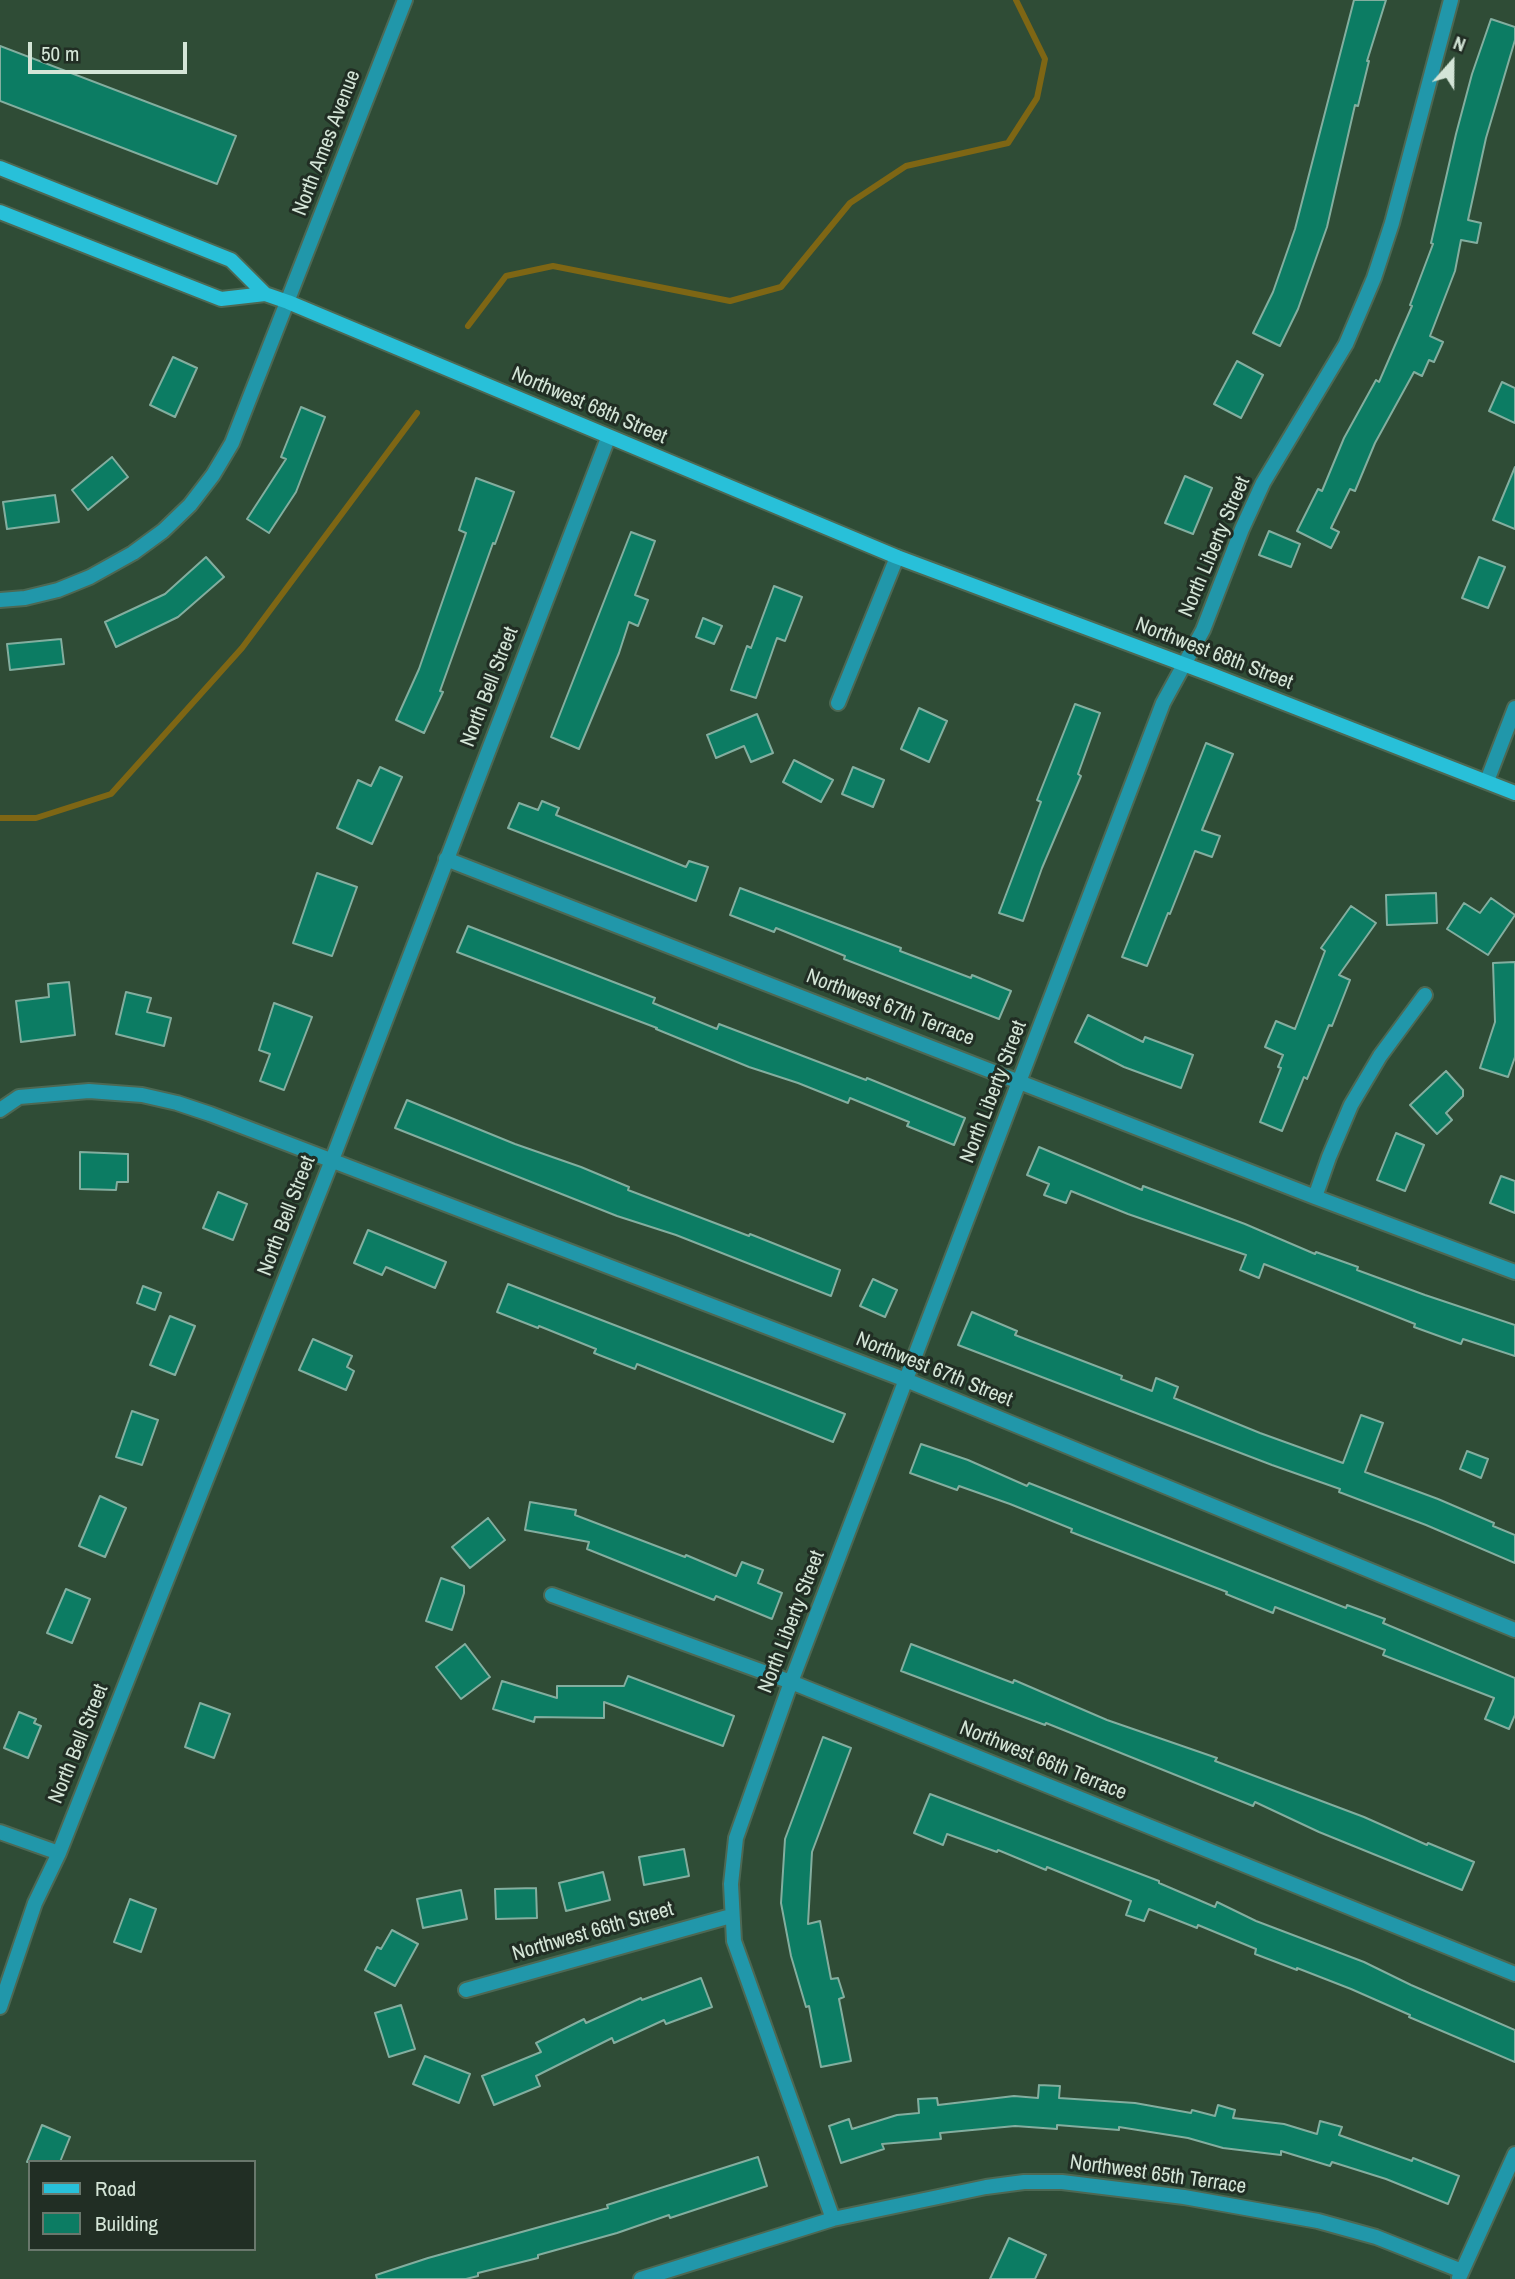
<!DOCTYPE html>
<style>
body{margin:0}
#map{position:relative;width:1515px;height:2279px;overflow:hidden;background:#2f4c36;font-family:"Archivo Narrow",sans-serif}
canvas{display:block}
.legend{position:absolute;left:28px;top:2160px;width:228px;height:91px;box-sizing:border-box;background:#212e24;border:2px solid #69776c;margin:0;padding:9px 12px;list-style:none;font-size:21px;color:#d4e5d7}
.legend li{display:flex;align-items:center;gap:14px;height:35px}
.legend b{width:35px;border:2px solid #69776c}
.north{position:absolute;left:1417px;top:28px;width:70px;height:70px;-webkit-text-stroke:5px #212e24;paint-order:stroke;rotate:21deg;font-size:19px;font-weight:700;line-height:28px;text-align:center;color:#d4e5d7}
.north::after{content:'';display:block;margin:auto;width:24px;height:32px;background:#d4e5d7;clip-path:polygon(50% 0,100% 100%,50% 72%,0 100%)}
.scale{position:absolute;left:28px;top:42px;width:159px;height:32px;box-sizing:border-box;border:4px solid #d4e5d7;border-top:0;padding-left:9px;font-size:21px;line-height:24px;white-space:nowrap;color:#d4e5d7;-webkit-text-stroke:5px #212e24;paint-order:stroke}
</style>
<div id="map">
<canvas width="1515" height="2279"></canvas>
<ul class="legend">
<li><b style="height:9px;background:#28c0d9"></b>Road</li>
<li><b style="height:19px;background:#0c7c63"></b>Building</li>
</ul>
<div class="north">N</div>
<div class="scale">50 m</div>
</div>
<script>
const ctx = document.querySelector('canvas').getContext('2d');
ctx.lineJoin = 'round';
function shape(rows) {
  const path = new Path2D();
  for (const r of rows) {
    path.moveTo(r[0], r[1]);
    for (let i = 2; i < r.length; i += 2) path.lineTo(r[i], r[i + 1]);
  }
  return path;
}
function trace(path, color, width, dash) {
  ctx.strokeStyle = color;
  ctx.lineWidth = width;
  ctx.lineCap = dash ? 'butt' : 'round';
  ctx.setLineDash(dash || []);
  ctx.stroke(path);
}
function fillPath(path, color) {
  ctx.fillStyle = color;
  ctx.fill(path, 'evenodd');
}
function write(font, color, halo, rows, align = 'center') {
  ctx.font = font + ' "Archivo Narrow",sans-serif';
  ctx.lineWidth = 6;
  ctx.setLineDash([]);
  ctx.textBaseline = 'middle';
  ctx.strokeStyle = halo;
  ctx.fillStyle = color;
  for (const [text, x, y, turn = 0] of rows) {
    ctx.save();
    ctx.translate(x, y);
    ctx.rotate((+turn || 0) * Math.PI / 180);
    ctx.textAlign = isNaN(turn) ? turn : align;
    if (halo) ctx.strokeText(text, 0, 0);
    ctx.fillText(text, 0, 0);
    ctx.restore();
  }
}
trace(shape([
 [468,326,506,276,553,266,730,301,781,287,850,203,906,166,1008,143,1037,98,1045,59,1016,0],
 [0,818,36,818,111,794,242,648,417,413]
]), '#7e6614', 6);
const building = shape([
 [1354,0,1386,0,1367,61,1369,61,1358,106,1355,105,1327,227,1298,309,1280,346,1253,333,1273,292,1295,229,1354,0],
 [1491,19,1515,27,1515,40,1486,138,1468,220,1481,223,1477,243,1461,240,1455,271,1430,336,1443,342,1434,362,1429,360,1422,376,1414,372,1375,443,1355,491,1350,489,1331,528,1339,532,1331,548,1297,531,1318,489,1322,491,1344,438,1376,380,1379,382,1412,306,1410,305,1433,244,1431,243,1456,134,1472,74,1491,19],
 [0,46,236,136,217,184,0,101,0,46],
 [173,357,197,368,175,417,150,405,173,357],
 [1237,361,1263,375,1241,418,1214,404,1237,361],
 [1502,382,1515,388,1515,423,1489,411,1502,382],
 [301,407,325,417,296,492,269,533,247,519,286,459,281,457,301,407],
 [112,457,128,477,88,510,72,490,112,457],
 [1515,467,1515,529,1493,520,1515,467],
 [1185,476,1212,488,1193,534,1165,523,1185,476],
 [476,478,514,492,495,544,493,543,440,691,443,692,424,733,396,720,419,669,466,533,459,530,476,478],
 [55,495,59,522,7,529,3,502,55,495],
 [1269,531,1300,544,1291,567,1259,555,1269,531],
 [631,532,655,541,635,595,648,600,638,626,629,622,619,653,579,749,551,737,631,532],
 [206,557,224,577,178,617,116,647,105,622,165,594,206,557],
 [1479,557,1505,567,1488,608,1462,598,1479,557],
 [774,586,802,597,785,641,777,638,756,698,731,690,747,646,751,648,774,586],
 [703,618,722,626,714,644,696,637,703,618],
 [61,639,64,664,10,670,7,644,61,639],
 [1075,704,1100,713,1078,774,1081,776,1042,868,1023,921,999,913,1041,802,1037,800,1075,704],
 [919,708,947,721,929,762,901,749,919,708],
 [757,714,773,753,751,762,744,746,716,758,707,735,757,714],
 [1206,743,1233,754,1202,830,1220,836,1212,857,1195,851,1170,914,1168,913,1147,966,1122,957,1206,743],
 [794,760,833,780,821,802,783,782,794,760],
 [380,767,402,777,372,844,337,828,358,780,371,786,380,767],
 [853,767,884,780,873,807,842,794,853,767],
 [542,801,559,808,556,815,686,867,689,861,708,867,696,901,508,828,519,803,538,810,542,801],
 [317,873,357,887,332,956,293,943,317,873],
 [740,888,901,948,900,951,971,978,972,975,1011,991,999,1019,844,959,845,956,776,928,774,932,730,915,740,888],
 [1436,893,1437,923,1387,925,1386,895,1436,893],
 [1491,898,1515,915,1488,955,1447,929,1464,903,1480,913,1491,898],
 [1351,906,1376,923,1339,975,1350,980,1332,1026,1329,1025,1307,1079,1304,1077,1282,1131,1260,1122,1281,1068,1278,1067,1283,1055,1265,1047,1276,1021,1295,1029,1325,951,1321,948,1351,906],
 [468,926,655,998,653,1003,717,1029,719,1024,866,1080,867,1078,965,1118,954,1145,907,1126,909,1122,850,1098,848,1103,798,1083,749,1067,656,1029,657,1028,457,952,468,926],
 [1515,962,1515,1057,1508,1077,1480,1068,1495,1022,1493,963,1515,962],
 [69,982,75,1035,21,1042,16,1001,49,997,48,984,69,982],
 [126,992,151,998,147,1012,171,1018,164,1046,116,1034,126,992],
 [274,1003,312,1017,284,1090,260,1081,270,1054,259,1050,274,1003],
 [1088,1015,1143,1042,1145,1037,1193,1055,1181,1088,1124,1067,1075,1042,1088,1015],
 [1446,1071,1463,1090,1463,1096,1446,1113,1452,1120,1437,1134,1410,1105,1446,1071],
 [407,1100,515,1144,581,1167,629,1187,628,1190,749,1236,750,1234,840,1270,831,1296,676,1235,617,1216,395,1128,407,1100],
 [1396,1133,1424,1145,1405,1191,1377,1180,1396,1133],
 [1039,1147,1142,1190,1143,1186,1245,1224,1315,1254,1316,1252,1358,1267,1357,1270,1425,1295,1515,1325,1515,1356,1463,1339,1461,1344,1414,1327,1415,1324,1264,1264,1259,1278,1240,1270,1246,1255,1128,1214,1071,1191,1066,1203,1044,1195,1049,1184,1027,1175,1039,1147],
 [80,1152,128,1154,128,1182,117,1182,116,1190,80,1189,80,1152],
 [1501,1176,1515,1181,1515,1213,1490,1203,1501,1176],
 [218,1192,247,1204,233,1240,203,1228,218,1192],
 [368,1230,446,1262,435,1288,386,1267,382,1275,354,1263,368,1230],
 [873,1279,897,1290,885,1317,860,1306,873,1279],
 [508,1284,845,1414,833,1442,637,1364,635,1369,594,1353,596,1349,539,1326,538,1328,497,1312,508,1284],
 [143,1286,161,1293,155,1310,137,1303,143,1286],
 [972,1312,1017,1331,1015,1335,1122,1376,1121,1379,1152,1391,1156,1378,1178,1387,1174,1398,1260,1433,1343,1463,1361,1415,1383,1423,1365,1472,1438,1499,1494,1523,1493,1526,1515,1535,1515,1563,1426,1525,1339,1492,1340,1489,1272,1465,958,1345,972,1312],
 [170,1316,195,1326,175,1375,150,1365,170,1316],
 [313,1339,352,1356,347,1367,354,1371,346,1390,299,1370,313,1339],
 [132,1411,158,1420,142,1465,116,1457,132,1411],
 [921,1444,968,1460,1027,1486,1029,1483,1346,1608,1347,1605,1385,1619,1383,1623,1515,1678,1515,1715,1509,1729,1485,1719,1494,1698,1383,1655,1385,1650,1275,1607,1273,1613,1226,1594,1227,1592,1071,1532,1072,1529,1010,1504,959,1486,957,1490,910,1473,921,1444],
 [1467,1451,1488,1459,1481,1478,1460,1469,1467,1451],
 [100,1496,126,1508,105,1557,79,1546,100,1496],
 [530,1502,576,1510,575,1515,685,1557,686,1555,736,1576,742,1562,763,1570,758,1583,782,1593,772,1619,716,1596,714,1600,587,1549,589,1542,525,1530,530,1502],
 [488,1518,505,1540,470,1568,452,1547,488,1518],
 [441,1578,464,1586,464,1593,452,1630,426,1621,441,1578],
 [66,1589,90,1599,72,1643,47,1633,66,1589],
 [465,1644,490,1677,461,1699,436,1667,465,1644],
 [911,1644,1013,1683,1014,1680,1107,1720,1217,1758,1215,1761,1364,1817,1427,1845,1428,1843,1474,1862,1462,1890,1319,1832,1255,1802,1253,1806,1046,1723,1045,1725,901,1671,911,1644],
 [628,1676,734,1716,723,1746,604,1702,604,1718,535,1717,534,1722,493,1709,502,1681,557,1698,557,1686,624,1686,628,1676],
 [200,1703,230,1714,214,1758,185,1747,200,1703],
 [19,1712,36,1719,34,1723,41,1726,28,1758,4,1748,19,1712],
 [823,1737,851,1748,812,1852,808,1924,820,1921,831,1979,838,1978,844,1997,839,1999,851,2061,821,2067,809,2006,806,2007,791,1956,781,1903,785,1839,823,1737],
 [930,1794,1159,1881,1159,1883,1215,1907,1217,1902,1256,1921,1364,1962,1411,1985,1515,2030,1515,2062,1409,2017,1410,2015,1351,1989,1297,1968,1297,1970,1255,1954,1256,1949,1198,1925,1197,1928,1149,1909,1144,1921,1126,1915,1131,1901,1047,1867,1046,1870,998,1850,997,1852,947,1834,943,1845,914,1833,930,1794],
 [684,1849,689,1876,644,1885,639,1857,684,1849],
 [603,1872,610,1900,566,1911,559,1883,603,1872],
 [536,1888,537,1918,496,1919,495,1889,536,1888],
 [461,1890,467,1919,423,1928,417,1899,461,1890],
 [130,1899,156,1909,141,1952,114,1942,130,1899],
 [392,1930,418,1944,395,1986,365,1970,377,1947,381,1949,392,1930],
 [701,1978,712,2007,666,2024,664,2020,614,2043,612,2038,536,2076,540,2086,494,2105,482,2076,541,2052,536,2043,584,2019,586,2023,641,1998,642,2000,701,1978],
 [401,2005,415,2049,389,2057,375,2013,401,2005],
 [425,2056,470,2074,459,2103,413,2084,425,2056],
 [1039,2085,1060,2086,1059,2098,1135,2103,1191,2113,1192,2110,1215,2116,1218,2105,1235,2110,1233,2118,1284,2124,1317,2134,1320,2121,1342,2127,1339,2135,1412,2161,1413,2158,1459,2176,1448,2204,1386,2179,1332,2162,1330,2166,1281,2151,1281,2155,1223,2148,1188,2138,1119,2127,1119,2130,1057,2125,1057,2129,1015,2126,940,2133,941,2139,882,2144,884,2149,841,2163,829,2126,849,2119,852,2129,897,2115,919,2113,918,2099,937,2098,938,2105,1014,2096,1038,2098,1039,2085],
 [42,2125,70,2137,60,2162,27,2162,42,2125],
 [758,2157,767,2186,670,2218,669,2215,617,2233,538,2255,538,2258,478,2273,478,2276,466,2279,377,2279,376,2275,428,2258,608,2208,607,2205,758,2157],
 [1009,2238,1046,2255,1035,2279,990,2279,1009,2238]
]);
fillPath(building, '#0c7c63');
trace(building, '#83ae9f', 2);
const minor = shape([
 [0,600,25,598,58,590,90,577,133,553,163,531,190,505,213,475,232,443,405,0],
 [838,703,897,557],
 [1487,781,1515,708],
 [446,859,1315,1197,1515,1272],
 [0,1110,19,1097,89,1091,142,1095,177,1103,210,1114,906,1380,1515,1630],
 [1315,1197,1329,1157,1351,1105,1380,1056,1425,995],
 [552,1595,791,1682,1515,1974],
 [0,1832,59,1853],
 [466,1990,731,1916],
 [0,2007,35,1903,59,1853,332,1160,608,438],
 [833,2219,734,1941,731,1884,736,1838,791,1682,1163,703,1203,630,1242,529,1263,483,1346,344,1374,278,1392,223,1451,0],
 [1459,2278,1515,2154],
 [641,2279,833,2219,986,2187,1024,2182,1062,2182,1184,2197,1318,2221,1376,2237,1462,2271]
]);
const secondary = shape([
 [0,168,231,260,265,294],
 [0,212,221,299,265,294,288,302,897,557,1210,674,1515,793]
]);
trace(minor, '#4d6853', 18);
trace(secondary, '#4d6853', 18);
trace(minor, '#2197aa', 14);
trace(secondary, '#28c0d9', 14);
write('21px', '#d4e5d7', '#212e24', [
 ["North Ames Avenue",327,143,-69],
 ["Northwest 68th Street",589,406,23],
 ["North Liberty Street",1215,547,-67],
 ["Northwest 68th Street",1214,654,21],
 ["North Bell Street",490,687,-69],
 ["Northwest 67th Terrace",890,1008,21],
 ["North Liberty Street",994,1092,-69],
 ["North Bell Street",287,1216,-69],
 ["Northwest 67th Street",934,1370,22],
 ["North Liberty Street",792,1622,-69],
 ["North Bell Street",79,1744,-68],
 ["Northwest 66th Terrace",1043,1761,22],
 ["Northwest 66th Street",593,1932,-16],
 ["Northwest 65th Terrace",1158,2175,8]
]);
</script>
